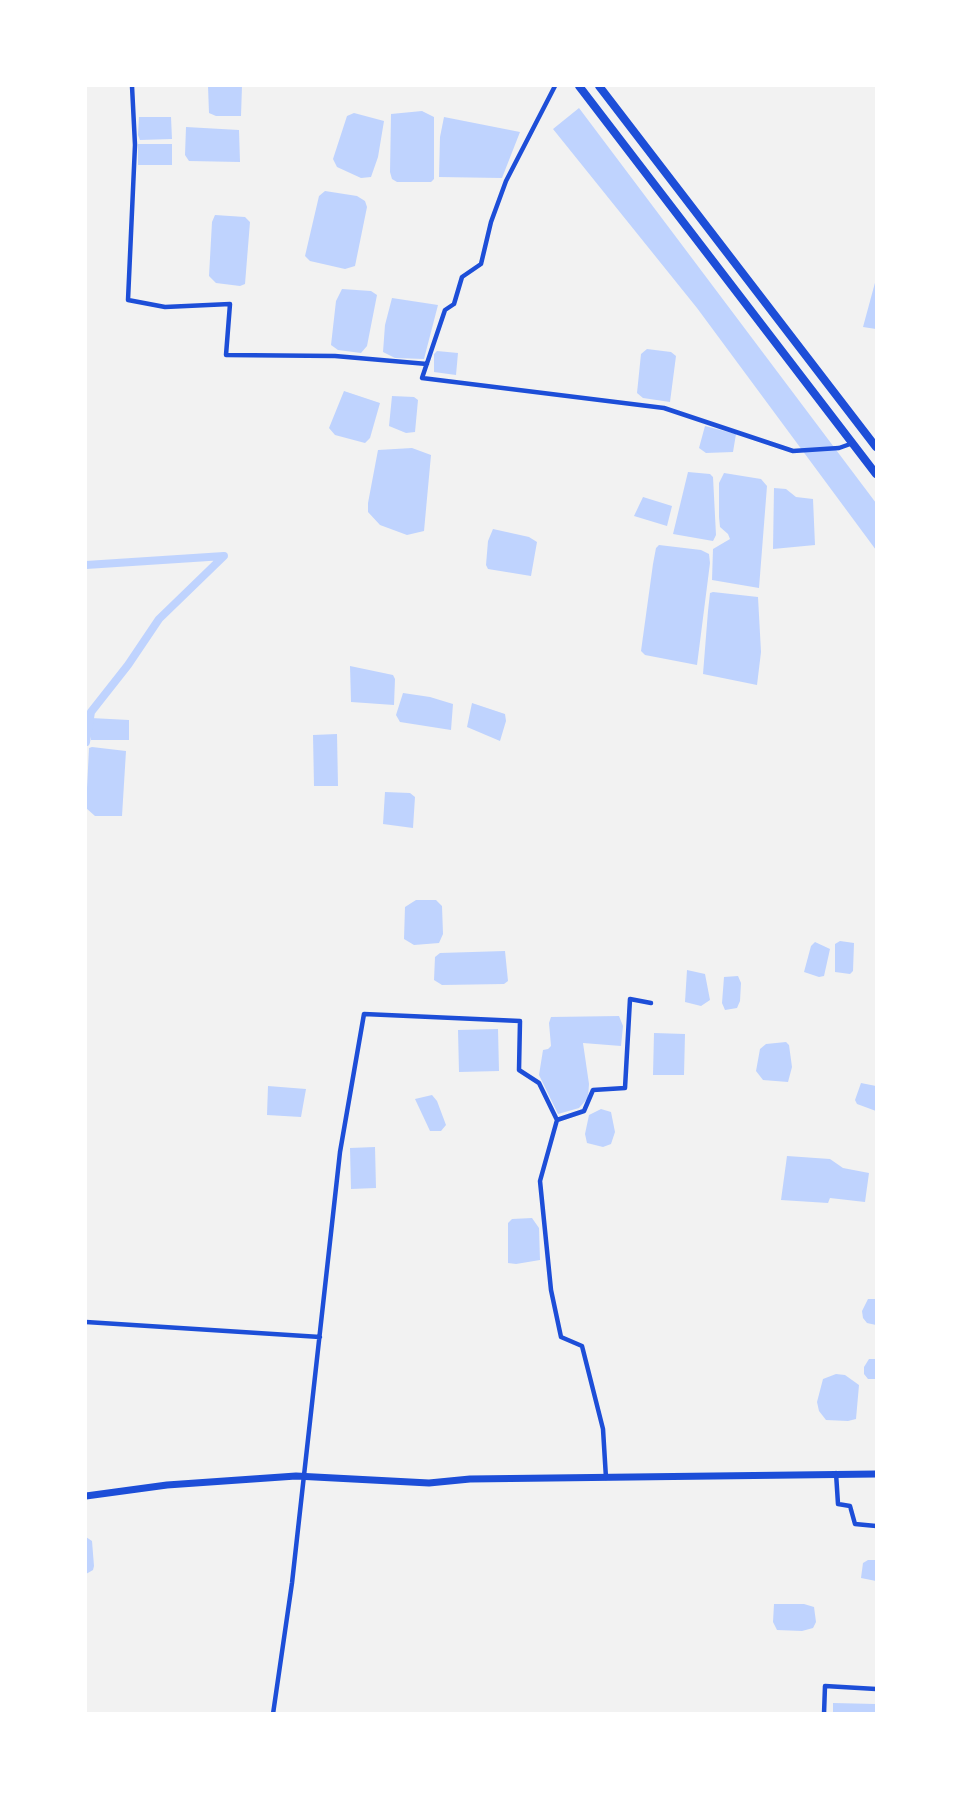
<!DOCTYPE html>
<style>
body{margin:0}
#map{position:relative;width:962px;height:1799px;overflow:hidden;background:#f2f2f2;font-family:Cabin,sans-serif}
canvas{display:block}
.frame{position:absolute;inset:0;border:87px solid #fff;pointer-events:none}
</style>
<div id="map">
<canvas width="962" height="1799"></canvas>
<div class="frame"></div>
</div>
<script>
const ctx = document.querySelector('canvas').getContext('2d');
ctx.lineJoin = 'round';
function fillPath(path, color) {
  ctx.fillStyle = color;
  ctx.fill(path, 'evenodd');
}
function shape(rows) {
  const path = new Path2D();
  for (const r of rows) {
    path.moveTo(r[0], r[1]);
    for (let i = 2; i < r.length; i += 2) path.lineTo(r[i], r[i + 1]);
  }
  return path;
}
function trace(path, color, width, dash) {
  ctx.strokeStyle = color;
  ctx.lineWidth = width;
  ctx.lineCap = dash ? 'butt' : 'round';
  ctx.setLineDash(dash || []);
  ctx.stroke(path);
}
fillPath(shape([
 [208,86,242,86,241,116,216,116,209,113],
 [579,108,876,503,876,550,697,308,553,129],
 [422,111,434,117,434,179,431,182,397,182,392,179,390,172,391,114],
 [354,113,384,121,378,157,371,177,361,178,337,167,333,159,347,116],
 [139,117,171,117,172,139,140,140,138,135],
 [444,117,520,132,502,178,439,177,440,137],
 [186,127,239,130,240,162,189,161,185,155],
 [138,144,172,144,172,165,138,165],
 [325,191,357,196,365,201,367,207,355,266,345,269,310,261,305,256,319,196],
 [215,215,245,217,250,222,245,284,240,286,216,283,209,276,212,222],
 [876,279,876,329,863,327],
 [342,289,371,291,377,295,367,346,361,353,338,350,331,345,336,301],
 [392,298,438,305,424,359,395,358,383,352,385,325],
 [647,349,671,352,676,356,670,402,643,398,637,393,641,354],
 [437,351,458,353,456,375,434,372,434,354],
 [344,391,380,403,370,438,365,443,335,435,329,428],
 [392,396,414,397,418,400,415,432,406,433,389,426],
 [705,426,736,434,733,452,706,453,699,448],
 [412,448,431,455,424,531,407,535,380,525,368,512,368,503,378,450],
 [688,472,710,474,713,477,716,535,713,541,673,534],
 [724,473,761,479,767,486,759,588,712,580,713,549,730,539,728,534,720,527,719,517,719,483],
 [774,488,786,489,796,497,813,499,815,545,773,549],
 [643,497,672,506,667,526,634,516],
 [493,529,529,537,537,542,531,576,488,569,486,565,488,541],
 [659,545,701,550,709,554,710,563,697,665,645,655,641,651,653,564,656,548],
 [713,592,758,597,761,652,757,685,703,674,708,611,710,593],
 [350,666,393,675,395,679,394,705,351,702],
 [403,693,430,697,453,704,451,730,400,722,396,715],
 [472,703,505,714,506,721,500,741,467,727],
 [91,718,129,720,129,740,91,740],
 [337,734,338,786,314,786,313,735],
 [92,747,126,751,122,816,95,816,86,808,89,748],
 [385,792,410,793,415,797,413,828,383,824],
 [416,900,436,900,442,906,443,934,439,943,414,945,404,939,405,907],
 [840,941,854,943,853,971,850,974,835,972,835,944],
 [815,942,830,949,824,976,819,977,804,972,811,946],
 [505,951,508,981,504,984,442,985,434,980,435,957,440,953],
 [687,970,705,974,710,1000,701,1006,685,1002],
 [738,976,741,983,740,1001,737,1008,725,1010,722,1003,724,977],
 [619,1016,623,1026,621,1046,583,1043,589,1084,588,1098,579,1108,558,1114,539,1075,543,1050,548,1049,551,1046,549,1023,551,1017],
 [498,1029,499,1071,459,1072,458,1030],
 [654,1033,685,1034,684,1075,653,1075],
 [786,1042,789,1045,792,1067,788,1082,763,1080,756,1071,760,1049,766,1044],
 [861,1083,876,1086,876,1111,857,1104,855,1100],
 [268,1086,306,1089,301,1117,267,1115],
 [432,1095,437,1101,446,1125,441,1131,430,1131,415,1099],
 [601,1109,611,1112,615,1132,611,1144,603,1147,587,1143,585,1134,589,1115],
 [375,1147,376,1188,351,1189,350,1148],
 [787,1156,830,1159,843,1168,869,1173,865,1202,830,1198,828,1203,781,1200],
 [532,1218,539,1228,540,1260,516,1264,508,1263,508,1223,512,1219],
 [868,1299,876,1299,876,1325,867,1323,863,1318,862,1311],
 [869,1359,876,1359,876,1379,868,1379,864,1374,864,1367],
 [836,1374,845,1375,859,1385,856,1419,848,1421,826,1420,819,1411,817,1402,823,1379],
 [86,1537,92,1541,94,1566,93,1570,86,1574],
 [868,1560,876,1560,876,1581,861,1578,863,1563],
 [774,1604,804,1604,814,1607,816,1622,813,1628,802,1631,777,1630,773,1622],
 [833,1703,876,1704,876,1713,833,1713]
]), '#bfd3fe');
trace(shape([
 [86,565,224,556,159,619,128,665,91,712,86,742]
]), '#bfd3fe', 8);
trace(shape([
 [132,86,135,145,128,300,165,307,230,304,226,355,335,356,427,364],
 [555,86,506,181,491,222,481,264,462,277,454,304,445,310,422,378,664,408,793,451,839,448,853,443],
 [557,1120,584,1111,593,1090,625,1088,630,999,651,1003],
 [86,1322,320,1337],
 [836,1473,838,1504,850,1506,855,1524,876,1526],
 [273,1714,292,1583,340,1152,364,1014,520,1021,519,1070,539,1083,557,1120,540,1181,551,1290,561,1337,582,1346,603,1429,606,1478],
 [824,1714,825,1686,876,1689]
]), '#1d4ed8', 4.5);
trace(shape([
 [86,1496,167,1485,296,1476,429,1483,470,1479,876,1474]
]), '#1d4ed8', 7);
trace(shape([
 [579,86,876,474],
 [599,86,876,447]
]), '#1d4ed8', 8);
</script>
